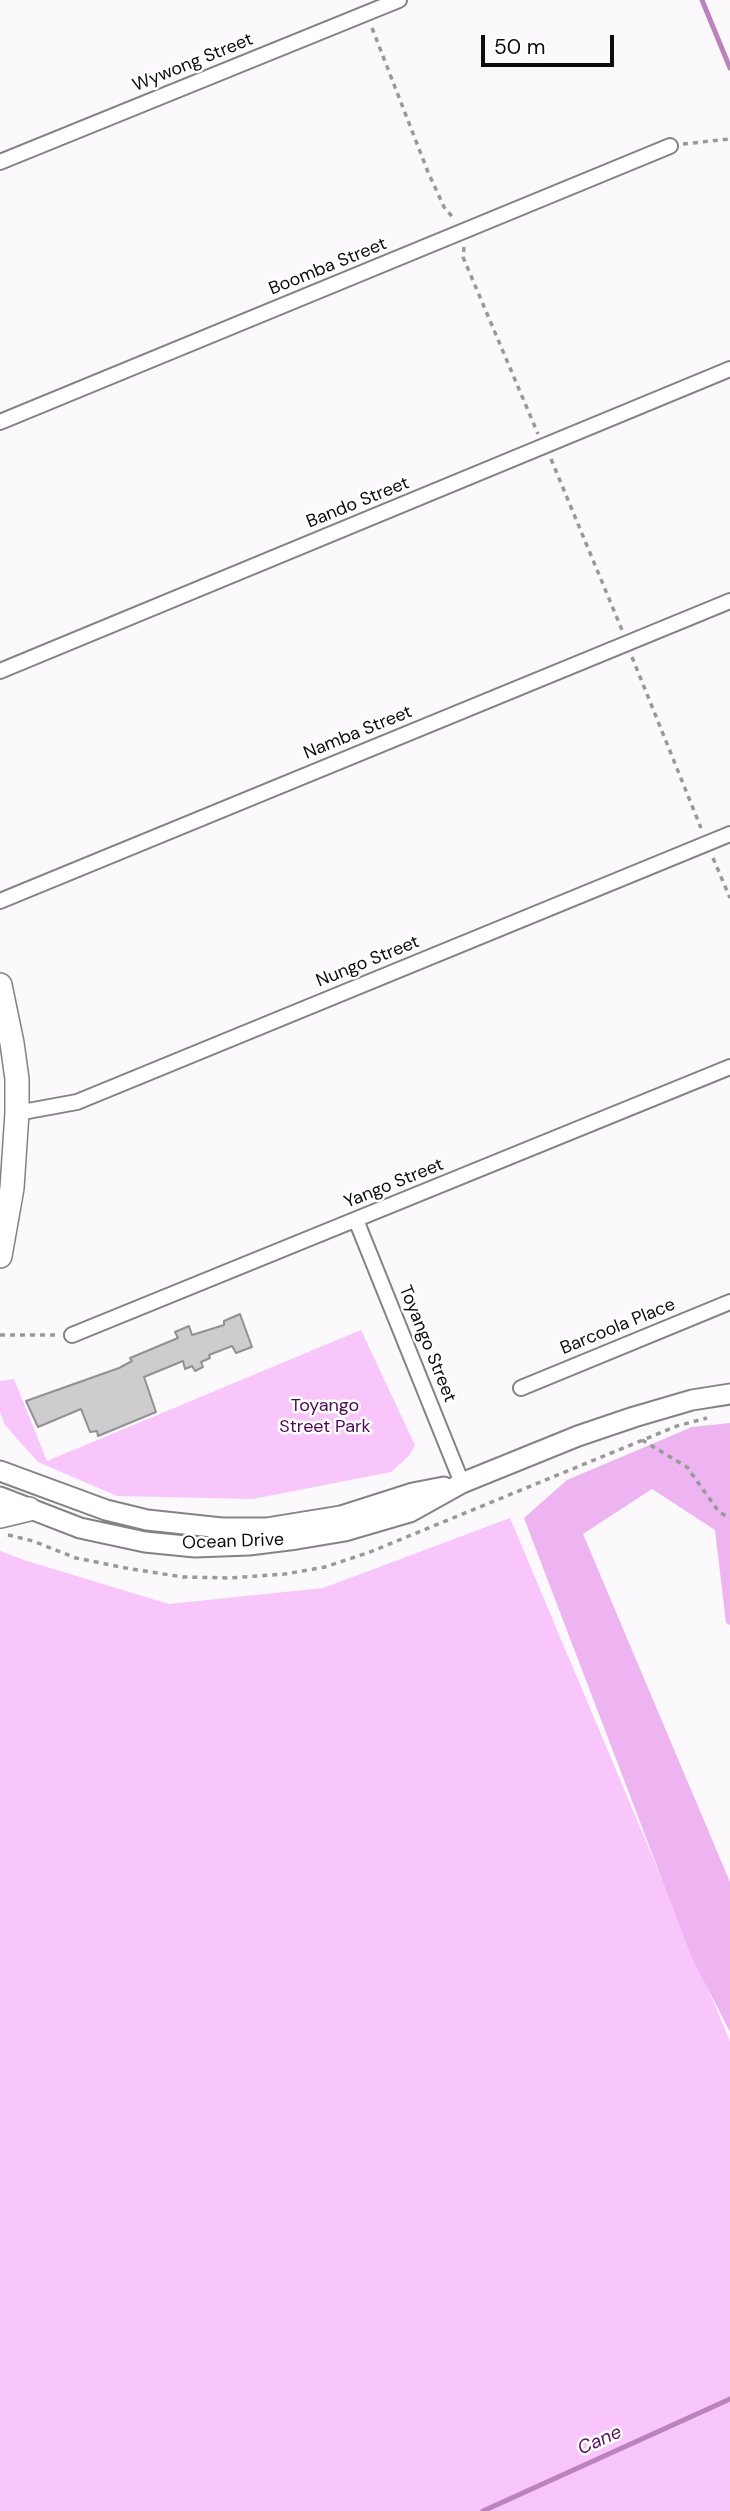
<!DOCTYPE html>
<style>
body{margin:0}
#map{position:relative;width:730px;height:2511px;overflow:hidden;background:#fbf9fb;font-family:"DM Sans",sans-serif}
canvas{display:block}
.scale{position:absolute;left:481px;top:35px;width:133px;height:32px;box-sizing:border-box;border:4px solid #0c0c0c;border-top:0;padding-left:9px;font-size:21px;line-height:24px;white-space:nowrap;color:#0c0c0c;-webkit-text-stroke:5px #fff;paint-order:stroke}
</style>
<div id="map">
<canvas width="730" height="2511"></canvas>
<div class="scale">50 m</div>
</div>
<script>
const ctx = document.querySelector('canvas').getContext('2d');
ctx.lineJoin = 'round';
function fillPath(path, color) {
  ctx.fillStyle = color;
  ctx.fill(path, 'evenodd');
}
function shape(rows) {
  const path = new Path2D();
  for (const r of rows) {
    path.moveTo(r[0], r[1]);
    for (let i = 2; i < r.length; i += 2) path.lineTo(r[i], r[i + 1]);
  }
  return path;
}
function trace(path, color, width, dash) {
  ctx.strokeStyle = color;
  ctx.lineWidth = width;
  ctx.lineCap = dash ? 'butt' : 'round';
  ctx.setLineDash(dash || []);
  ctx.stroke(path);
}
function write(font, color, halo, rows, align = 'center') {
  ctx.font = font + ' "DM Sans",sans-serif';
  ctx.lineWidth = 5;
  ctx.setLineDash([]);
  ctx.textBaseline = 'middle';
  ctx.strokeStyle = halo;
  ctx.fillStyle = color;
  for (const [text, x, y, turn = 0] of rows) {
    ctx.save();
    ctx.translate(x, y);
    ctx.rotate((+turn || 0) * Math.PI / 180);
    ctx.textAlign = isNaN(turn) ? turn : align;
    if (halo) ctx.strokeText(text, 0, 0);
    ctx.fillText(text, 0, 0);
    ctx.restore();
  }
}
fillPath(shape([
 [361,1330,415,1445,409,1456,391,1472,253,1499,117,1496,38,1462,5,1425,0,1412,0,1381,14,1379,47,1461],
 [510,1518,730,2041,730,2511,0,2511,0,1551,27,1561,169,1604,323,1588]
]), '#f9c6fc');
fillPath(shape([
 [730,1423,730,1625,726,1623,715,1530,652,1489,583,1534,730,1882,730,2032,692,1958,524,1518,567,1480,692,1427]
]), '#eeb4f2');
trace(shape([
 [702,0,730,68],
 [483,2511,730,2399]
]), '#ba83be', 5);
const building = shape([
 [240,1314,252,1347,236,1353,232,1346,209,1355,210,1358,201,1362,203,1367,195,1371,192,1366,185,1369,183,1361,144,1377,156,1412,98,1436,97,1431,90,1432,81,1409,38,1427,26,1401,119,1368,132,1361,130,1358,178,1338,175,1332,189,1326,192,1335,224,1325,224,1321,240,1314]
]);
fillPath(building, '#ceccce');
trace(building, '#929092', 2);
const minor = shape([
 [0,162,399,0],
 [0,422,670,146],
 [0,671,730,369],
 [0,901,730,601],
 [17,1113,77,1102,730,834],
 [356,1220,462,1483],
 [72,1335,730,1067],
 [521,1388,730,1302]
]);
const tertiary = shape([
 [0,1471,106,1510,147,1520,222,1528,267,1528,341,1516,413,1493,444,1487],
 [0,1497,80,1528,145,1542,195,1547,249,1545,297,1539,345,1531,410,1512,462,1483,578,1436,634,1417,692,1400,730,1394]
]);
const primary = shape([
 [0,985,12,1043,17,1079,17,1113,12,1188,0,1256],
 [0,1516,29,1509]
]);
trace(minor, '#848284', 18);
trace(tertiary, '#848284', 23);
trace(primary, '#848284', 26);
trace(shape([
 [372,28,428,172,444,207,454,219],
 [683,144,730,139],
 [464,247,463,257,538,434],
 [551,459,622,630],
 [632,657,701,828],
 [713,858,730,898],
 [0,1335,56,1335],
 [642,1440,687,1467,719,1512,730,1518],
 [8,1535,33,1541,76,1558,131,1569,183,1577,230,1578,285,1574,325,1567,370,1552,677,1426,707,1418]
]), '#9a999a', 3.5, [5, 5]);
trace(minor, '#fff', 14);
trace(tertiary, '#fff', 19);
trace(primary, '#fff', 23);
write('18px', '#0c0c0c', '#fff', [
 ["Wywong Street",193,63,-22],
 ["Boomba Street",328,267,-22],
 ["Bando Street",358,503,-22],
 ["Namba Street",358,733,-22],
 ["Nungo Street",368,962,-22],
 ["Yango Street",394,1184,-22],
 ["Barcoola Place",618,1327,-22],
 ["Toyango Street",427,1344,68],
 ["Ocean Drive",233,1542,-2]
]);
write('18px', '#4f0754', '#fff', [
 ["Toyango",325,1406],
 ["Street Park",325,1427]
]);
write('italic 19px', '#56115b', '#fff', [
 ["Cane",600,2441,-24]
]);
</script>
